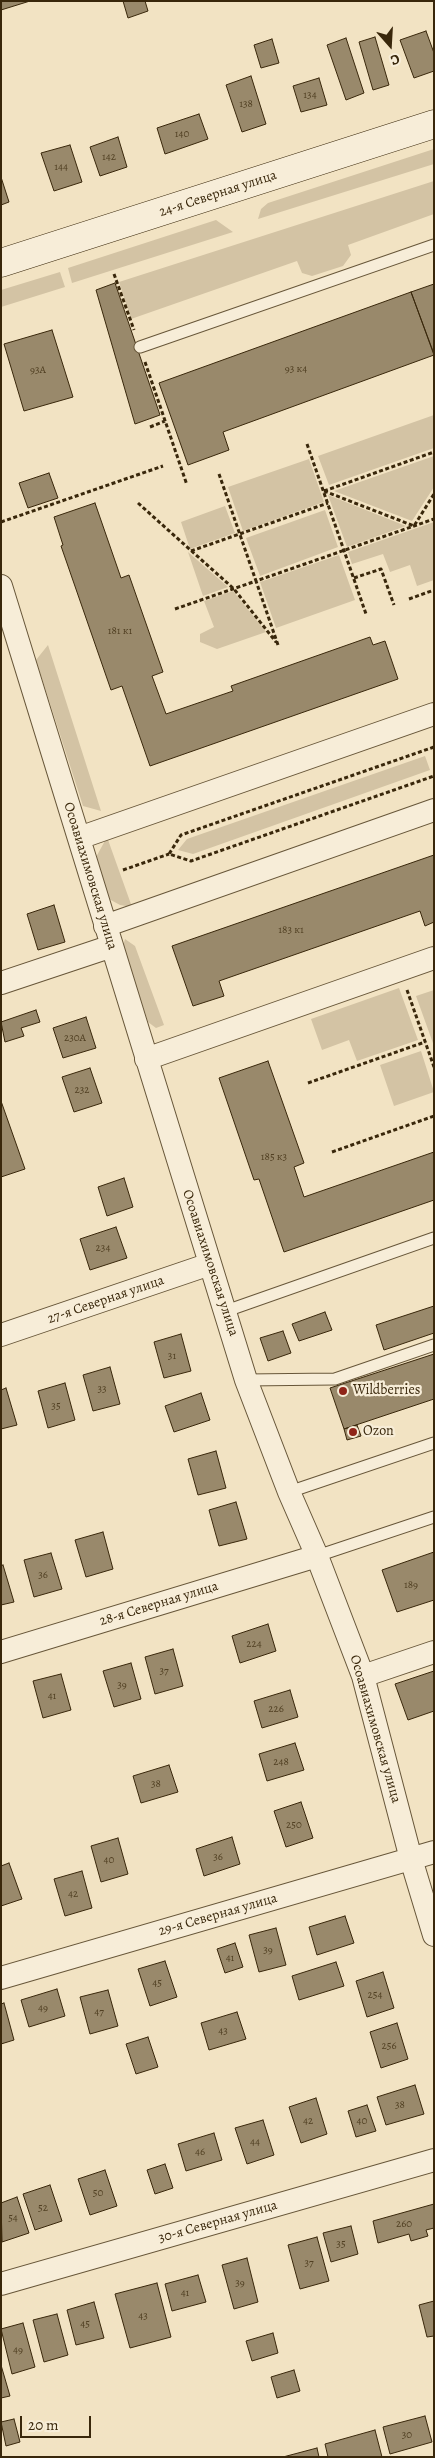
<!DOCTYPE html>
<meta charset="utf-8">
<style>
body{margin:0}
#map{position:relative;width:435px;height:2458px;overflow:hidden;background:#f2e3c3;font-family:Alegreya,serif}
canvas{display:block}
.frame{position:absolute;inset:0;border:2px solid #39270b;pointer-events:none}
.north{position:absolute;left:365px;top:20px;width:50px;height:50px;-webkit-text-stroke:4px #f7edd8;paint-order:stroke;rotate:161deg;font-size:14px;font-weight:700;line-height:20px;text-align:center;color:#39270b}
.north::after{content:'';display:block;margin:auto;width:18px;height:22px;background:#39270b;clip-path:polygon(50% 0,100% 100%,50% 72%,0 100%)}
.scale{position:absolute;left:20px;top:2416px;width:71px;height:22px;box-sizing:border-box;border:2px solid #39270b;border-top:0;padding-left:6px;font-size:15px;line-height:18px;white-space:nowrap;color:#39270b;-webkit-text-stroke:4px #f7edd8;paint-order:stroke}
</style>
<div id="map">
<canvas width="435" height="2458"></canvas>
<div class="frame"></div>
<div class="north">С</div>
<div class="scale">20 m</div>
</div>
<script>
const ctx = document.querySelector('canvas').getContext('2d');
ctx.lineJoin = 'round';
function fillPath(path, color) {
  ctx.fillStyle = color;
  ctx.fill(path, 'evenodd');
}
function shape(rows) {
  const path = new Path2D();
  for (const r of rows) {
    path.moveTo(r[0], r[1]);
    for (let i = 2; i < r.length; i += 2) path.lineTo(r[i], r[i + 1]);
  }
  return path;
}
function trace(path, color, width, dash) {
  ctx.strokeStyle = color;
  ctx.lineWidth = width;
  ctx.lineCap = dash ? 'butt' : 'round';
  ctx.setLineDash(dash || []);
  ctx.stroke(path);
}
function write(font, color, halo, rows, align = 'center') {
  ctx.font = font + ' Alegreya,serif';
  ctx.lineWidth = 4.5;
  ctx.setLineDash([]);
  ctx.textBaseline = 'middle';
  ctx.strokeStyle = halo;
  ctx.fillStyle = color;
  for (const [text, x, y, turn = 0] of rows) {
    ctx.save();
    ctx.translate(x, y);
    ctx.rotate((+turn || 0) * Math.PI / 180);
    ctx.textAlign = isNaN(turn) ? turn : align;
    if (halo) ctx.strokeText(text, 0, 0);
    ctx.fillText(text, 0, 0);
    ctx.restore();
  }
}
fillPath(shape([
 [434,149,434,164,258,219,261,209,268,203],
 [434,181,434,214,348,245,351,255,343,266,312,276,302,273,297,261,131,319,119,282],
 [216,220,233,232,72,283,68,268],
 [60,272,65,287,1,307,1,290],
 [434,415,434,448,329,485,318,456],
 [434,456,434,487,412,521,334,491],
 [309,459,324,502,243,531,228,487],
 [328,495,406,526,347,547],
 [225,506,235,533,190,549,181,522],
 [325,510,338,547,260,576,246,538],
 [434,522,434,580,417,586,410,565,390,572,383,554,352,564,348,552],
 [188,552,228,587,203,596],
 [339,555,355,600,276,628,260,582],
 [233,591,266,632,217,649,200,642,200,634,214,627,204,601],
 [48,645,101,811,83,806,36,660],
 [425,756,430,770,193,854,178,850,187,839],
 [107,837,132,907,120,905,109,899,95,859],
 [125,939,135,946,164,1025,156,1028,148,1022,123,946],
 [399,988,418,1040,357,1061,349,1040,322,1050,311,1019],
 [434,990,434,1046,416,996],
 [421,1051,434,1092,394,1106,380,1065]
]), '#d3c3a4');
const building = shape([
 [1,1,30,1,1,10,1,1],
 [123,1,145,1,148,11,128,18,123,1],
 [426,31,434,53,434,71,414,78,400,40,426,31],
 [375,37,389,85,373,90,359,42,375,37],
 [346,38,364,93,346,100,327,45,346,38],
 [272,39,279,63,261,68,254,45,272,39],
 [251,76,266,124,242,132,226,85,251,76],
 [319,78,327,105,301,112,293,86,319,78],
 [199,114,208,139,165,154,157,128,199,114],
 [118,137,127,167,100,176,90,147,118,137],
 [70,145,82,182,54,191,41,153,70,145],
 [1,177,9,202,1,205,1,177],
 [115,283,160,415,135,424,96,290,115,283],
 [434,284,434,354,411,292,434,284],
 [411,292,434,355,223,432,229,450,188,465,159,383,411,292],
 [52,330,73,397,24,411,4,344,52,330],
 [49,473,58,498,28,508,19,483,49,473],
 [95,503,121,578,129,575,163,672,152,676,166,714,233,691,231,686,370,637,373,645,385,641,398,679,150,766,122,686,111,690,61,546,63,545,54,517,95,503],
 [434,855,434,922,425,926,420,911,219,981,224,996,193,1006,172,946,434,855],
 [54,905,65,942,38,950,27,914,54,905],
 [36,1010,40,1022,21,1028,24,1036,5,1042,1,1022,36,1010],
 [86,1017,96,1048,63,1058,53,1028,86,1017],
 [268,1061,304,1163,294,1167,304,1197,434,1152,434,1200,284,1252,259,1179,254,1180,219,1078,268,1061],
 [90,1068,102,1103,74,1112,62,1077,90,1068],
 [1,1101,25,1169,1,1177,1,1101],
 [124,1178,133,1207,107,1216,98,1187,124,1178],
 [116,1227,127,1258,90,1270,80,1239,116,1227],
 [434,1306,434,1333,384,1350,376,1325,434,1306],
 [325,1312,332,1330,299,1341,292,1324,325,1312],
 [283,1331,291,1353,268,1361,260,1338,283,1331],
 [181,1334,191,1371,164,1378,154,1342,181,1334],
 [434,1354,434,1399,344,1429,330,1388,434,1354],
 [110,1367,120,1404,93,1411,83,1375,110,1367],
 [65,1383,75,1420,48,1428,38,1391,65,1383],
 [6,1388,17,1425,1,1429,1,1390,6,1388],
 [201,1393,210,1420,174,1432,165,1406,201,1393],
 [357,1425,361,1436,347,1440,344,1429,357,1425],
 [216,1451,226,1488,198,1495,188,1459,216,1451],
 [236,1502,247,1539,219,1546,209,1510,236,1502],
 [103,1532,113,1569,86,1577,75,1540,103,1532],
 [434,1552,434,1600,397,1612,382,1570,434,1552],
 [51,1553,62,1589,34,1597,24,1560,51,1553],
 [3,1565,14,1602,1,1605,1,1566,3,1565],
 [268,1624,276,1651,240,1663,232,1636,268,1624],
 [173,1649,183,1686,155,1694,145,1657,173,1649],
 [131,1663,141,1699,114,1707,103,1671,131,1663],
 [434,1671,434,1711,408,1720,395,1684,434,1671],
 [61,1674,71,1710,43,1718,33,1681,61,1674],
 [290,1690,298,1717,262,1728,254,1701,290,1690],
 [295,1743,304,1770,267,1781,259,1754,295,1743],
 [169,1765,178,1792,141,1803,133,1776,169,1765],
 [301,1802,313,1838,286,1847,274,1811,301,1802],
 [232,1837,240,1864,204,1876,196,1849,232,1837],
 [118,1838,128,1874,101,1882,91,1846,118,1838],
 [9,1863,22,1899,1,1906,1,1866,9,1863],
 [82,1871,92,1908,65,1916,54,1879,82,1871],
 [345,1916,354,1943,317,1955,309,1927,345,1916],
 [276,1928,286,1965,259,1972,249,1935,276,1928],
 [235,1943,243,1967,225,1973,217,1949,235,1943],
 [165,1961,177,1997,150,2006,138,1969,165,1961],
 [336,1962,344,1986,299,2000,292,1976,336,1962],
 [383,1972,394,2008,367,2017,356,1981,383,1972],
 [57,1989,65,2016,29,2027,21,2000,57,1989],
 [108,1990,118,2026,90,2034,80,1997,108,1990],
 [4,2003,14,2040,1,2044,1,2004,4,2003],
 [237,2012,246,2039,209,2050,201,2023,237,2012],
 [397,2023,408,2059,381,2068,370,2032,397,2023],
 [148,2037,158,2067,136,2074,126,2044,148,2037],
 [415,2085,424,2114,386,2125,377,2097,415,2085],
 [316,2098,327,2134,301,2143,289,2107,316,2098],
 [367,2105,376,2131,356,2137,348,2111,367,2105],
 [263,2120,274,2155,247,2164,235,2128,263,2120],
 [214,2133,222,2160,186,2171,178,2144,214,2133],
 [165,2164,173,2188,155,2194,147,2170,165,2164],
 [105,2170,117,2206,90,2215,78,2179,105,2170],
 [50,2185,62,2221,35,2230,23,2194,50,2185],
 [17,2197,29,2233,2,2242,1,2203,17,2197],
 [434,2204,434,2228,426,2230,428,2236,411,2241,409,2234,378,2243,373,2221,434,2204],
 [351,2226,358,2254,331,2262,323,2233,351,2226],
 [317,2237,329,2281,300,2289,288,2245,317,2237],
 [247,2258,258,2302,234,2309,222,2265,247,2258],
 [198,2275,206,2302,172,2311,165,2284,198,2275],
 [157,2283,171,2337,130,2348,115,2294,157,2283],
 [434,2301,434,2336,427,2337,419,2305,434,2301],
 [94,2302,104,2338,76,2345,67,2310,94,2302],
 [57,2314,68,2355,44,2362,33,2320,57,2314],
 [23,2323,35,2367,12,2374,1,2329,23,2323],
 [273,2333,278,2353,252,2361,246,2341,273,2333],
 [1,2365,10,2396,1,2398,1,2365],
 [294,2370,300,2391,277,2398,271,2377,294,2370],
 [425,2416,432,2442,390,2454,383,2427,425,2416],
 [14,2419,20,2442,6,2446,1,2422,14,2419],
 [375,2430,382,2457,328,2457,325,2444,375,2430],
 [317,2448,319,2457,283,2457,317,2448]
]);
fillPath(building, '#99896b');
trace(building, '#39270b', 1);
const service = shape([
 [140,347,434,245],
 [226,1311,434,1238],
 [246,1380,335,1379,434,1345],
 [289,1492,434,1443],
 [317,1556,434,1517]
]);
const minor = shape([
 [1,586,246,1380,289,1492,317,1556,363,1676,411,1859,434,1935],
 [79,838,434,714],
 [105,926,434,810],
 [1,983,112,946],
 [146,1059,434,958],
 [1,1335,210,1264],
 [1,1652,317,1556],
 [363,1676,434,1652],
 [1,1978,434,1852],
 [1,2284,434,2160]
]);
const secondary = shape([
 [1,263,434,124]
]);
trace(service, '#675639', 13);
trace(minor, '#675639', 24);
trace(secondary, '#39270b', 29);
trace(shape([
 [114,274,134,330],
 [145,362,187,485],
 [150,427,165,421],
 [307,444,366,614],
 [324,491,414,526,434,494],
 [324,491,434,452],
 [138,503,234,589,276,642],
 [1,522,163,466],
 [191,551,328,503],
 [354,578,381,569,394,605],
 [409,599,434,590],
 [175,609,256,581,219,474],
 [278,645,256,581,434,519],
 [434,747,181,835,169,854,191,861,434,776],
 [123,870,169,854],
 [407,990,434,1067],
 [308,1083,425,1042],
 [332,1152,434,1116]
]), '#39270b', 3, [4, 2.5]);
trace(service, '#f7edd8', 11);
trace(minor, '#f7edd8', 22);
trace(secondary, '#f7edd8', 28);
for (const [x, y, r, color] of [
 [343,1391,5,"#8f2418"],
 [353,1432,5,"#8f2418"]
]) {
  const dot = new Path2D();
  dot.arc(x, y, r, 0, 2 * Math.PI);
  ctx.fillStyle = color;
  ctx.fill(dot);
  trace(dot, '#f7edd8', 2);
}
write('11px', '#514023', null, [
 ["134",310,95],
 ["138",246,104],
 ["140",182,134],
 ["142",109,157],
 ["144",61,167],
 ["93 к4",296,369],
 ["93А",38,370],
 ["181 к1",120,631],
 ["183 к1",291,930],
 ["230А",75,1038],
 ["232",82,1090],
 ["185 к3",274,1157],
 ["234",103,1248],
 ["31",172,1356],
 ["33",102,1389],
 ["35",56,1406],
 ["36",43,1575],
 ["189",411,1585],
 ["224",254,1644],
 ["37",164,1671],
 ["39",122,1685],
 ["41",52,1696],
 ["226",276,1709],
 ["248",281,1762],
 ["38",156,1784],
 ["250",294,1825],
 ["36",218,1857],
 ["40",109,1860],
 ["42",73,1894],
 ["39",268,1950],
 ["41",230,1958],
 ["45",157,1983],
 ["254",375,1995],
 ["49",43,2008],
 ["47",99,2012],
 ["43",223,2031],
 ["256",389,2046],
 ["38",400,2105],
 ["42",308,2121],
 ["40",362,2121],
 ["44",255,2142],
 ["46",200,2152],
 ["50",98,2193],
 ["52",43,2208],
 ["54",13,2218],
 ["260",404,2224],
 ["35",341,2244],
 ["37",309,2263],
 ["39",240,2283],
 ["41",185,2293],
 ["43",143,2316],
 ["45",85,2324],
 ["49",18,2350],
 ["30",407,2435]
]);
write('14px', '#39270b', '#f7edd8', [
 ["24-я Северная улица",218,194,-18],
 ["Осоавиахимовская улица",90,876,73],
 ["Осоавиахимовская улица",210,1263,72],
 ["27-я Северная улица",106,1300,-19],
 ["28-я Северная улица",159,1604,-17],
 ["Осоавиахимовская улица",375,1729,74],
 ["29-я Северная улица",218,1915,-16],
 ["30-я Северная улица",218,2222,-16]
]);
write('14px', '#39270b', '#f7edd8', [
 ["Wildberries",353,1391],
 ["Ozon",363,1432]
], 'left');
</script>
